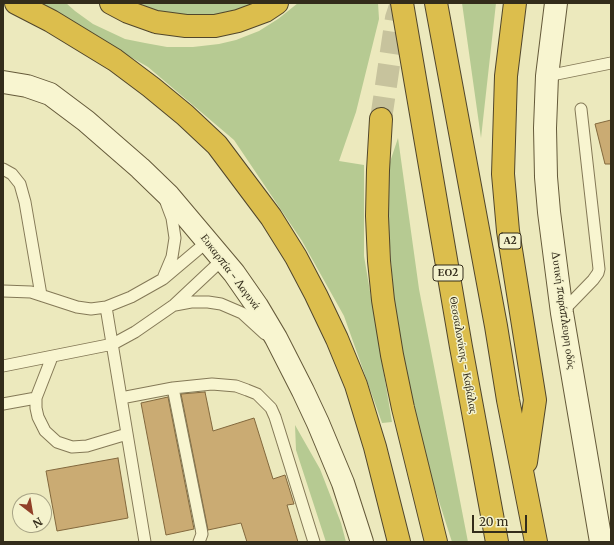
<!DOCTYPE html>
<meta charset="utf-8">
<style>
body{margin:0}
#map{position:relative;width:614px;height:545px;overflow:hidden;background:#ece9bd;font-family:Merriweather,serif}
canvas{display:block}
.frame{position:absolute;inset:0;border:4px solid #332c1b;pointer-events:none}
.north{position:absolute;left:12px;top:493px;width:40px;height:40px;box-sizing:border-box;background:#f4f2cc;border:1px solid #a7a385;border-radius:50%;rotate:149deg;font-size:11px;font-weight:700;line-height:16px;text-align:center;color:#332c1b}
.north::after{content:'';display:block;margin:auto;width:14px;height:18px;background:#914028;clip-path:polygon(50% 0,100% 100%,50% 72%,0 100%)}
.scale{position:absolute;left:472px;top:515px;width:55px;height:18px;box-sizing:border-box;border:2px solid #332c1b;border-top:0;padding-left:5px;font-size:12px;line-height:14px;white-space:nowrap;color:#332c1b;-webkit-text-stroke:3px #f4f2cc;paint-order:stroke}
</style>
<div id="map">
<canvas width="614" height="545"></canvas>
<div class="frame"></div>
<div class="north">N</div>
<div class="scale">20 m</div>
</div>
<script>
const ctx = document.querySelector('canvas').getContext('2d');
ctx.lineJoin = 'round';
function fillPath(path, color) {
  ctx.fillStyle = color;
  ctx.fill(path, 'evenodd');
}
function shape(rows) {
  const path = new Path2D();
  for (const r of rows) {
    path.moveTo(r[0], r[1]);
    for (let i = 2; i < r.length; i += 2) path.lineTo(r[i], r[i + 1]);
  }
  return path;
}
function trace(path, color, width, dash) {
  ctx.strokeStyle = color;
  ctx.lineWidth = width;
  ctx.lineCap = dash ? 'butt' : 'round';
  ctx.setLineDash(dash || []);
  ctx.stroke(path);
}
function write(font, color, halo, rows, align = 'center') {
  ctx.font = font + ' Merriweather,serif';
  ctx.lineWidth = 3;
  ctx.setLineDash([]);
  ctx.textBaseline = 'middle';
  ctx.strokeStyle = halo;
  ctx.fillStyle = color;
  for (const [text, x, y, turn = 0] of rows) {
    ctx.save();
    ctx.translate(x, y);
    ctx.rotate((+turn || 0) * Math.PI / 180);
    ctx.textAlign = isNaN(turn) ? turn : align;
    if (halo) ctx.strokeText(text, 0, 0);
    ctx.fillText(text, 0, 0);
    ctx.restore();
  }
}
fillPath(shape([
 [37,3,66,3,75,11,93,24,125,39,145,43,167,47,193,47,219,44,236,40,259,31,278,19,298,3,378,3,379,19,356,112,339,161,364,165,364,256,392,422,382,423,344,316,302,241,234,140,148,67],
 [128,3,259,3,250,8,208,17,169,16],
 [462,3,496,3,481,138],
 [398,138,419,289,468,542,452,542,430,473,405,367,394,303,385,177],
 [295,425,320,469,341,523,346,542,326,542,296,450]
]), '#b6ca92');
const building = shape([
 [611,120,611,164,605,164,595,124,611,120],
 [205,392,213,431,254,418,273,479,285,475,294,504,287,505,298,542,247,542,241,523,208,530,181,394,205,392],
 [168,397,194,529,166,535,141,403,168,397],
 [118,458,128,518,57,531,46,471,118,458]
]);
fillPath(building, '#caab73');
trace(building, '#82683d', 1);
trace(shape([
 [381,119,396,18,401,3]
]), '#c7c39d', 22, [22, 11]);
const lane = shape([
 [547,76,611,63],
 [3,169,12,174,20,184,25,202,41,295],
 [164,276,172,257,175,238,172,218,166,202],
 [3,291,31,292,77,307,91,309,106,307,131,297,163,279,208,241],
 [175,305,191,302,208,302,221,304,242,313,265,334],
 [106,307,145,542],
 [562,312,593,280,598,273,599,269,581,109],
 [52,357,36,398,36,408,38,417,45,431,57,442,72,447,87,446,127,434],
 [3,366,113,344,135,332,174,305,223,259],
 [173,388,201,528,202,534,199,542],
 [121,398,173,388,212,384,236,386,247,390,257,394,271,408,275,417,314,542],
 [3,404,36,398]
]);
const secondary = shape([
 [556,3,547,76,545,128,546,177,549,212,562,313,601,542],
 [3,82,27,86,50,94,86,121,140,168,169,196,234,273,257,306,276,338,303,391,318,423,343,483,362,542]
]);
const highway = shape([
 [16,3,51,21,115,60,151,87,185,115,217,145,271,217,296,257,316,295,337,339,356,385,375,447,399,542],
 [111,3,128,12,156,22,186,26,215,26,238,21,265,11,277,3],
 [402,3,461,347,497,542],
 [436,3,496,326,508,400,536,542],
 [515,3,506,76,503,174,508,231,535,400,526,462],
 [381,119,378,170,377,216,379,261,383,300,392,355,403,408,436,542]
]);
trace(lane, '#847957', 13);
trace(secondary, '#655a3a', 24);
trace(highway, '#51462b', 24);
trace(lane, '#f8f5d0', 11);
trace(secondary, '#f8f5d0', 22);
trace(highway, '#dcbe4d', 22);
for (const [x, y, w] of [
 [510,241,22],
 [448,273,30]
]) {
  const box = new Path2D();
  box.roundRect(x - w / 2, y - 8, w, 16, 3);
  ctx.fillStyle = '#f4f2cc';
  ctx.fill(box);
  trace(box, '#332c1b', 1);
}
write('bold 10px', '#332c1b', null, [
 ["Α2",510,241],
 ["ΕΟ2",448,273]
]);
write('11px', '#332c1b', '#f4f2cc', [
 ["Ευκαρπία - Λαγυνά",230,272,53],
 ["Δυτική παράπλευρη οδός",563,310,82],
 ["Θεσσαλονίκης - Καβάλας",463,355,80]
]);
</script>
